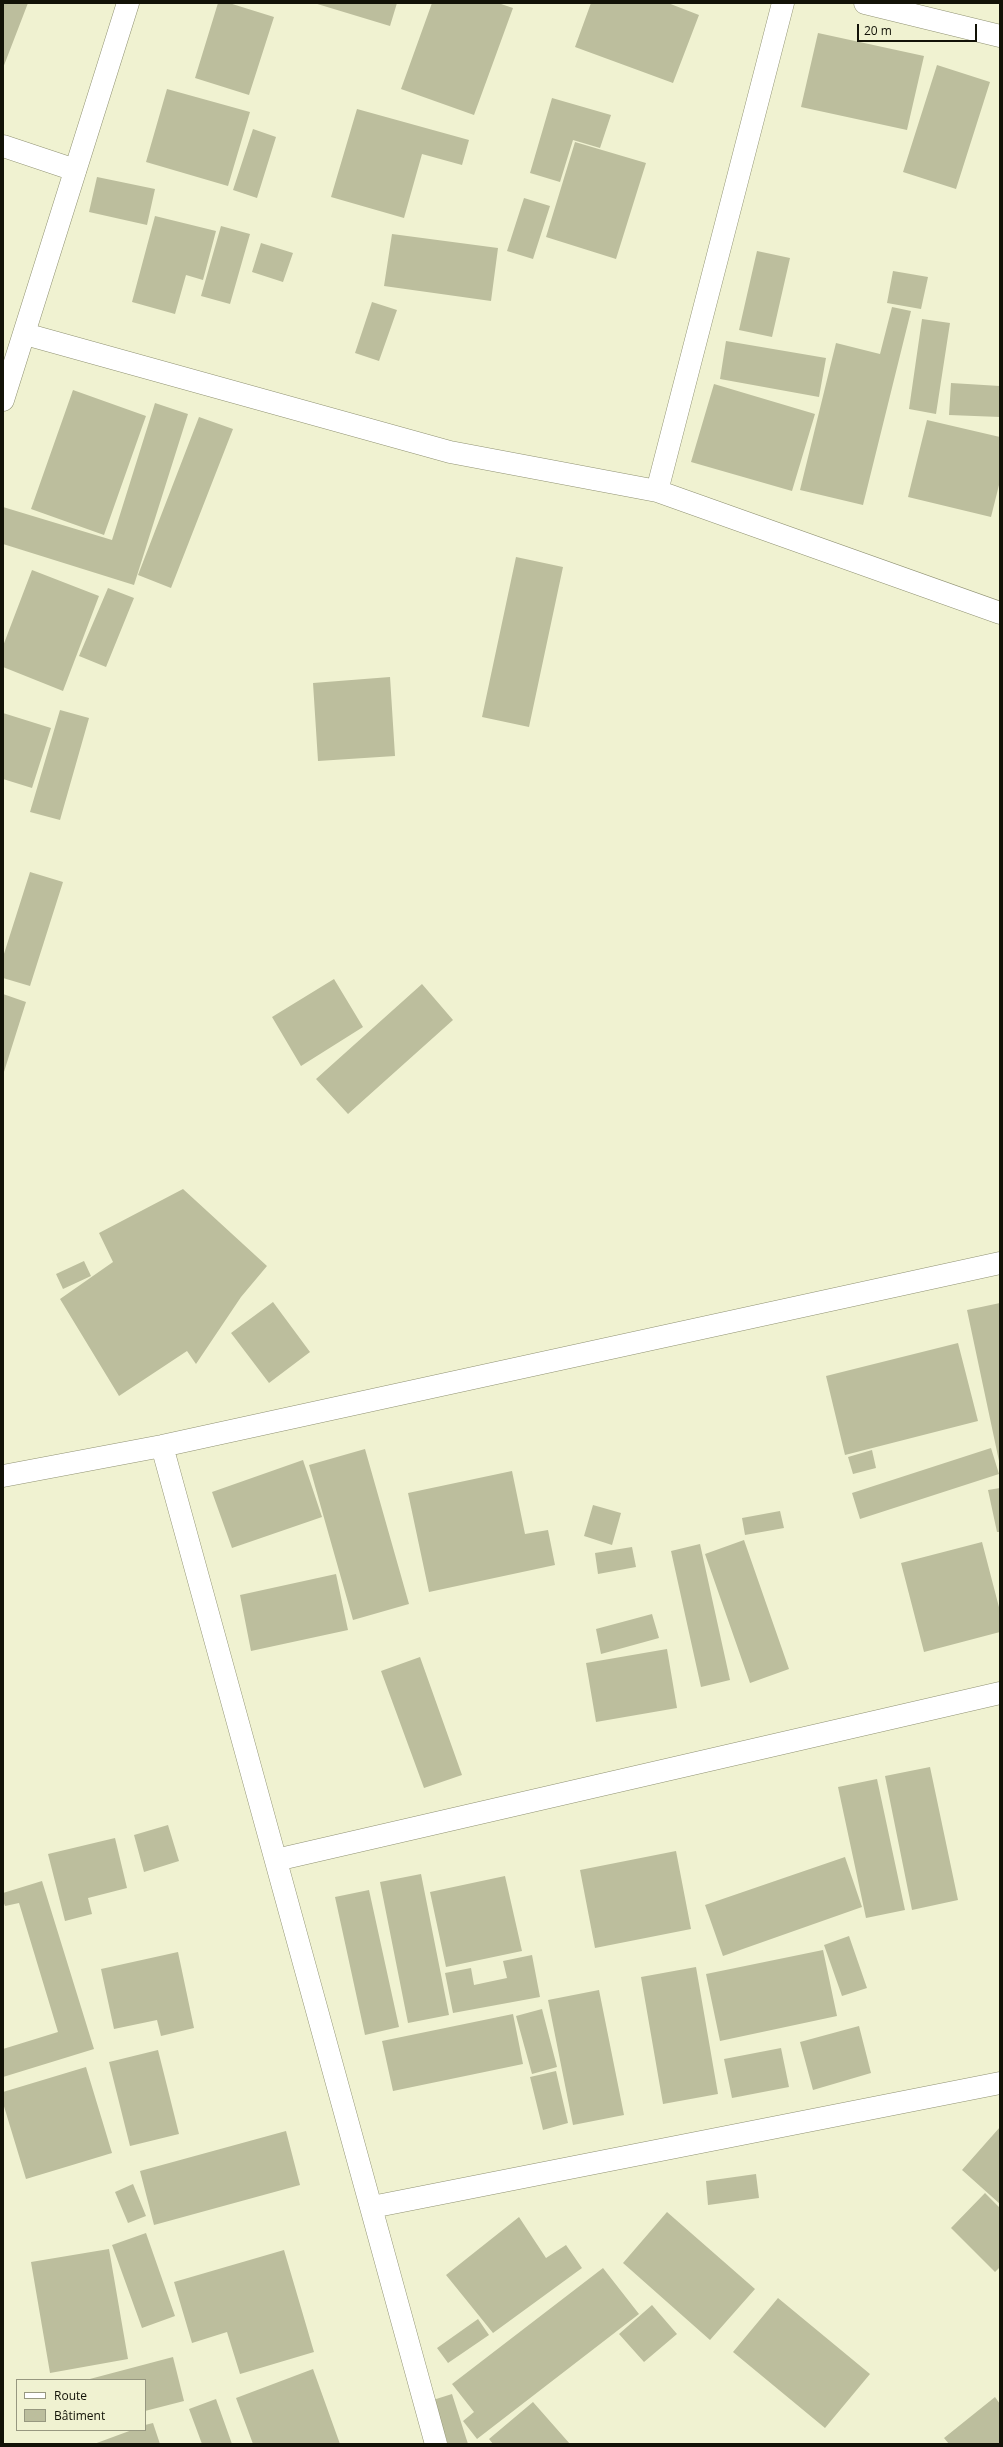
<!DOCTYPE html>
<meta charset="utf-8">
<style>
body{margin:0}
#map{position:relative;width:1003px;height:2447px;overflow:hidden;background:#f0f2d1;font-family:"Open Sans",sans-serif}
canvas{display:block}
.frame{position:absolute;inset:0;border:4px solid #121207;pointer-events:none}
.legend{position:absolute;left:16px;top:2379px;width:130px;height:52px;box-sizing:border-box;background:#f0f2d1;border:1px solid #979880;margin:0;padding:5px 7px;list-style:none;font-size:12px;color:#121207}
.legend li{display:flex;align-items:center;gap:8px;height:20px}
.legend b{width:20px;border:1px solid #979880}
.scale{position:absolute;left:857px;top:24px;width:120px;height:18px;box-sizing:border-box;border:2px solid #121207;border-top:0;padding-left:5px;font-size:12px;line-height:14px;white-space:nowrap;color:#121207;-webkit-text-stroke:3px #f0f2d1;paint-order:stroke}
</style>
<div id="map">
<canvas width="1003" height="2447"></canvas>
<div class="frame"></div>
<ul class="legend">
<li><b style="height:5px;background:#fff"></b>Route</li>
<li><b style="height:11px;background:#bcbe9d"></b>Bâtiment</li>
</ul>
<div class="scale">20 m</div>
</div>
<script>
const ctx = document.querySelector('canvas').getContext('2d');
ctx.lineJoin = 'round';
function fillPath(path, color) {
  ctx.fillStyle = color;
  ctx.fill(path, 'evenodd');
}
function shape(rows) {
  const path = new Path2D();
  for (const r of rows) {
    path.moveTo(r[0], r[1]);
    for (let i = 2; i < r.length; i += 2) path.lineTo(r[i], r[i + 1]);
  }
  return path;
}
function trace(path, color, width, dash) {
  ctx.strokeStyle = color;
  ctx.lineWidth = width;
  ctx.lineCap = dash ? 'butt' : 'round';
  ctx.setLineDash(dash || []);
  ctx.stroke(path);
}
fillPath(shape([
 [3,3,28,3,3,68],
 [218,3,229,3,274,17,249,95,195,78],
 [314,3,397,3,390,26],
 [432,3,498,3,513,8,474,115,401,89],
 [591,3,668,3,699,15,673,83,575,47],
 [818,33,924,56,907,130,801,107],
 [937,65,990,82,956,189,903,172],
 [167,89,250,112,228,186,146,162],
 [552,98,611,115,600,148,573,140,560,182,530,173],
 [357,109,469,140,462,165,422,154,404,218,331,197],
 [253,129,276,137,257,198,233,190],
 [575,142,646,163,616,259,546,237],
 [97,177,155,189,147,225,89,212],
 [524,198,550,206,533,259,507,251],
 [155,216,216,231,203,280,186,275,175,314,132,302],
 [221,226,250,234,230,304,201,296],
 [392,234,498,248,491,301,384,286],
 [261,243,293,253,283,282,252,272],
 [757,251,790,258,772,337,739,330],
 [893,271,928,277,921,309,887,303],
 [372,302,397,310,379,361,355,353],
 [892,307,911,311,863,505,800,490,836,343,880,354],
 [922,319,950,323,936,414,909,409],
 [726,341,826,358,819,397,720,379],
 [951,383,1000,386,1000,417,949,415],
 [714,384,815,414,792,491,691,462],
 [73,390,146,416,104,535,31,509],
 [155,403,188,414,134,585,3,544,3,507,112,540],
 [199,417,233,429,171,588,138,575],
 [927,420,1000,437,1000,481,991,517,908,497],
 [516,557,563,567,529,727,482,717],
 [32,570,99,596,63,691,3,667,3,646],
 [108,588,134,598,106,667,79,656],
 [390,677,395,756,318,761,313,683],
 [60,710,89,718,60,820,30,812],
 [3,713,51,728,32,788,3,779],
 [30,872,63,882,30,986,3,978,3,957],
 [334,979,363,1027,301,1066,272,1017],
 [422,984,453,1020,348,1114,316,1079],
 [3,994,26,1002,3,1075],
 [183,1189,267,1266,241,1297,196,1364,187,1351,119,1396,60,1299,113,1262,99,1233],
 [84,1261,91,1276,63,1289,56,1274],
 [273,1302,310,1352,269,1383,231,1333],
 [1000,1303,1000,1461,999,1461,967,1310],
 [958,1343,978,1421,845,1455,826,1376],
 [991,1448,999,1474,860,1519,852,1493],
 [365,1449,409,1604,353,1620,309,1465],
 [872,1450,876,1468,853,1474,848,1457],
 [303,1460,322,1517,232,1548,212,1492],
 [512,1471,525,1534,548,1530,555,1565,429,1592,408,1493],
 [1000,1488,1000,1532,997,1532,988,1490],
 [593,1505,621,1513,612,1545,584,1536],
 [780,1511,784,1528,745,1535,742,1518],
 [744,1540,789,1669,750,1683,705,1554],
 [982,1542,1000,1611,1000,1632,924,1652,901,1563],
 [700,1544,730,1680,701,1687,671,1551],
 [632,1547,636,1567,598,1574,595,1553],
 [336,1574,348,1630,251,1651,240,1595],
 [652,1614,659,1638,601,1654,596,1629],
 [667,1649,677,1708,596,1722,586,1663],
 [420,1657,462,1775,424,1788,381,1671],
 [930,1767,958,1900,912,1910,885,1776],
 [877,1779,905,1910,866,1918,838,1787],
 [168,1825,179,1861,144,1872,134,1835],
 [115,1838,127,1888,88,1898,92,1914,65,1921,48,1854],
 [676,1851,691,1929,595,1948,580,1870],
 [845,1857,862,1907,723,1956,705,1905],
 [421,1874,449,2015,408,2023,380,1882],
 [505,1876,522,1951,446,1967,430,1892],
 [42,1881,94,2049,3,2077,3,2049,58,2032,19,1903,5,1906,3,1901,3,1893],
 [369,1890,399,2027,365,2035,335,1897],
 [849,1936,867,1988,842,1996,824,1945],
 [823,1950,837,2016,720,2041,706,1974],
 [178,1952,194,2028,161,2036,157,2020,114,2029,101,1969],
 [532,1955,540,1997,453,2013,445,1973,471,1968,474,1985,507,1978,503,1961],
 [696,1967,718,2094,663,2104,641,1977],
 [599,1990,624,2115,573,2125,548,2000],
 [542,2009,557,2067,532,2074,516,2016],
 [513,2014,523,2064,393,2091,382,2041],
 [859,2026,871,2073,813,2090,800,2042],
 [781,2048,789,2087,732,2098,724,2059],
 [158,2050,179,2134,130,2146,109,2062],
 [86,2067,112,2153,26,2179,3,2103,3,2092],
 [556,2071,568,2123,543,2130,530,2077],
 [1000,2127,1000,2204,962,2170],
 [286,2131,300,2185,154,2225,140,2171],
 [756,2174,759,2198,708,2205,706,2181],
 [133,2184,146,2216,128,2223,115,2192],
 [985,2193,1000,2208,1000,2267,995,2272,951,2228],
 [667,2212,755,2289,710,2340,623,2263],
 [519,2217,546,2258,566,2245,582,2268,493,2333,446,2275],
 [146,2233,175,2316,142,2328,112,2245],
 [109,2249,128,2359,50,2373,31,2262],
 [284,2250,314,2352,240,2374,227,2332,192,2343,174,2282],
 [603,2268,639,2314,477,2439,463,2421,474,2412,452,2384],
 [778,2298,870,2374,825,2428,733,2352],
 [652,2305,677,2334,644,2362,619,2334],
 [478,2319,489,2335,448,2363,437,2348],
 [173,2357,184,2401,145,2411,145,2380,86,2380],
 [313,2369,340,2444,253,2444,236,2398],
 [452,2394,468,2444,448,2444,433,2400],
 [995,2397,1000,2404,1000,2444,949,2444,944,2438],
 [216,2399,232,2444,202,2444,189,2409],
 [533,2402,570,2444,493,2444,489,2439],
 [153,2423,160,2444,94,2444,132,2430,145,2430,145,2425]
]), '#bcbe9d');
const street = shape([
 [865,3,1000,36],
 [3,146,75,170],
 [25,334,450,452,657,491,1000,613],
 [657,491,783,3],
 [162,1446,436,2444],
 [3,1476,162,1446,1000,1263],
 [276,1860,1000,1693],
 [372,2207,1000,2083]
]);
const secondary = shape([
 [3,400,128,3]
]);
trace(street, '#909273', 23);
trace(secondary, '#909273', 23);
trace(street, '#fff', 22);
trace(secondary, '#fff', 22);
</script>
